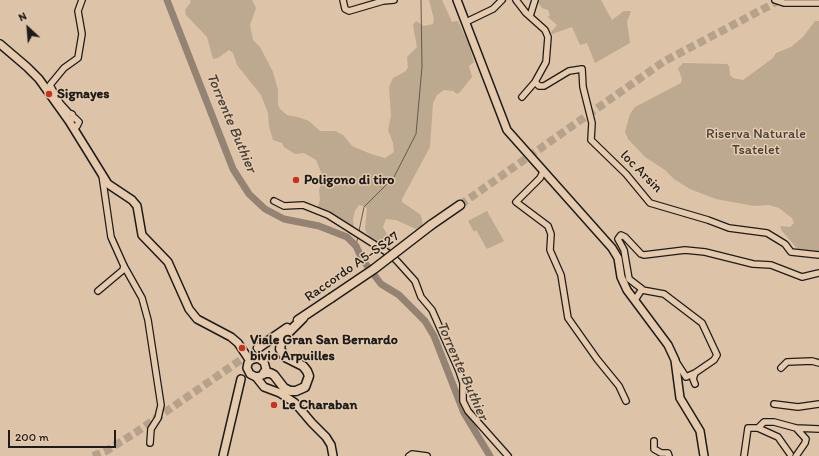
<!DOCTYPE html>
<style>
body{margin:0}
#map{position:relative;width:819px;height:456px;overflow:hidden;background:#ddc3a7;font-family:Itim,sans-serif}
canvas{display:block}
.north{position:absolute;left:8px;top:8px;width:40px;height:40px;-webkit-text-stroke:3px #e5caad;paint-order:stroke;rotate:334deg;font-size:11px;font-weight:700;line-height:16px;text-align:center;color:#1c1c1c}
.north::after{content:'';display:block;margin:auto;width:14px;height:18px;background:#1c1c1c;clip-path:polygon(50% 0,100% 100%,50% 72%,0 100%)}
.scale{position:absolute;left:8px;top:430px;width:108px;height:18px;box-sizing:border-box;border:2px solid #1c1c1c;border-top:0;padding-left:5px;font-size:12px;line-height:14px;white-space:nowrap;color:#1c1c1c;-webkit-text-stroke:3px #e5caad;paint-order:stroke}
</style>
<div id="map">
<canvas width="819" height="456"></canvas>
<div class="north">N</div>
<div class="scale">200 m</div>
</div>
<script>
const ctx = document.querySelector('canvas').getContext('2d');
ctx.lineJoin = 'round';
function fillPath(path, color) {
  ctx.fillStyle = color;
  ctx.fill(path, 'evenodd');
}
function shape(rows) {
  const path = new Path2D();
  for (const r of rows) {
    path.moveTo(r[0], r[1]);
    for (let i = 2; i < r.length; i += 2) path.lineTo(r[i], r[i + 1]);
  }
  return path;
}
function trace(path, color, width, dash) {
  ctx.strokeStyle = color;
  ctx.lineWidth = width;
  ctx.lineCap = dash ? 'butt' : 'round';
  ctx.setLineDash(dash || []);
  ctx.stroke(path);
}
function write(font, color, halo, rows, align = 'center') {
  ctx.font = font + ' Itim,sans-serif';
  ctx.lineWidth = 3;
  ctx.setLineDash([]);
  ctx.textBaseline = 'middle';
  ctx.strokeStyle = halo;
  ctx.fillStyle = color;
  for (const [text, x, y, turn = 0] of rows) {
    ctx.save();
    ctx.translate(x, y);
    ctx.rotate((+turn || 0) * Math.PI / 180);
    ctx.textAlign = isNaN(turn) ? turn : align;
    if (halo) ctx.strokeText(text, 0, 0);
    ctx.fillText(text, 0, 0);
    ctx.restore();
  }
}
fillPath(shape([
 [190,0,252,0,256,8,250,25,253,40,260,47,273,72,278,90,278,105,280,109,287,115,301,118,309,121,320,131,335,131,343,135,352,146,371,154,385,158,394,152,393,143,388,130,391,116,389,87,393,78,406,71,408,67,407,57,417,47,413,25,416,21,424,26,433,24,434,19,429,0,442,0,452,22,458,21,469,45,474,62,469,66,472,77,460,92,457,94,453,91,444,90,437,95,433,103,430,147,402,199,402,202,421,215,423,226,416,229,396,220,386,219,383,227,390,240,390,249,373,240,367,234,365,229,367,208,363,206,359,205,355,211,353,219,354,228,317,209,320,200,319,190,323,177,316,160,304,153,295,154,284,147,282,143,273,140,269,126,268,113,261,95,237,65,233,53,229,50,218,58,213,59,207,37,186,15,185,10,191,2],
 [536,0,601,0,612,20,624,11,631,11,627,22,630,43,595,63,587,43,580,45,572,27,552,34,551,32,557,25,548,17,550,15,548,10,542,8],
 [815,21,819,21,819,254,801,253,782,231,780,226,790,227,794,223,792,218,779,208,769,205,754,206,716,199,690,189,674,179,665,170,645,157,628,139,625,132,630,114,635,107,681,83,682,79,678,68,683,63,727,64,729,66,730,75,733,78,743,80,773,58,776,53,791,47,803,37],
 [487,211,504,241,487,249,476,230,474,232,468,221]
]), '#bda890');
trace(shape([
 [359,231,364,207,394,177,416,134,422,67,421,0],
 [356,246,358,236]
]), '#645a50', 1);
trace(shape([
 [167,0,233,169,249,194,265,209,284,219,319,226,347,237,356,246,362,259,381,284,399,295,425,321,434,336,464,413,490,456]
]), '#948372', 7);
trace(shape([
 [460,205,663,62,780,0],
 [93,456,106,451,135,433,258,348]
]), '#b6a28b', 8, [8, 4]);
const minor = shape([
 [343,0,345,9,349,11,383,1,394,0],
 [516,0,526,13,545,30,548,37,546,62,535,82,522,97],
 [775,0,784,3,819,3],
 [530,16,535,0],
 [466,22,493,9,502,0],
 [535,82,539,86,544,86,569,71,582,69,583,87,592,123,591,140,626,174,650,203,708,220,729,228,767,233,785,244,791,252,819,255],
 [74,118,72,114,69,113,60,103,50,85,64,68,78,58,82,34,78,11,82,0],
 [70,120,75,118,79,122,77,126,74,129],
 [543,172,540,178,516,202,548,226,551,234,550,250,561,275,568,318,597,359,619,386,626,401],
 [102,175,111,237,124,266,142,298,148,320,161,405,158,418,151,429,150,443],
 [274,201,284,206,303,205,328,215,388,253,397,261,415,281,421,297,432,310,459,371,463,383,463,401,468,411,508,456],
 [642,290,664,294,702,323,717,355,714,360,695,373,693,379,695,384],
 [98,291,123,270,124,266],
 [635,300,642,289,629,279,624,250,618,239,621,235,625,237,641,254,644,255,685,250,705,252,753,264,771,265,802,277,819,273],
 [675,360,686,377,695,373],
 [781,368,787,362,812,361,819,363],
 [774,404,798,407,819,404],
 [758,428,764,422,774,422,796,428,819,429],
 [796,428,806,439,805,443,796,456],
 [654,441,654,449,661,453,668,453,669,456],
 [409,456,412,454,427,456],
 [744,456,748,428,758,428,778,437,790,454]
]);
const major = shape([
 [457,0,507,130,612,248,618,258,621,277,627,290,668,345,675,360,680,398,700,431,704,456],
 [0,44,27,67,39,79,69,121,108,184,132,200,137,206,142,235,168,262,189,309,197,319,231,337,238,343,250,361],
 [256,377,263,375,266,369,264,362,258,358,251,360,248,363,247,368,250,374,256,377,264,387,280,393,295,403,312,423,326,437,331,445,333,456],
 [223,456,241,379]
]);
const highway = shape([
 [431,225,460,205],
 [298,320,331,298],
 [258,348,287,328],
 [264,373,270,373,274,375,284,388,290,391,296,391,305,387,309,376,307,371,303,366,285,357,280,349,282,339,303,318]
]);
trace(minor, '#1c1c1c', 8);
trace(major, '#1c1c1c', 10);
trace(highway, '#1c1c1c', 11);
trace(minor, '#e5caad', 5.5);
trace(major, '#e5caad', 7);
trace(highway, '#e5caad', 8);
const highwayBridge = shape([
 [331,298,374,269,431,225]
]);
trace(highwayBridge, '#1c1c1c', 11, []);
trace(highwayBridge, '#e5caad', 8);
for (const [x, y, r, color] of [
 [49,94,4,"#c8321e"],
 [296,180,4,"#c8321e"],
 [242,348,4,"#c8321e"],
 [274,405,4,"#c8321e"]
]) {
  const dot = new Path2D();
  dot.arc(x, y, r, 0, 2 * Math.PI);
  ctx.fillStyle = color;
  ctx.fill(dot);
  trace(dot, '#e5caad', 1.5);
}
write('bold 14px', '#1c1c1c', '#e5caad', [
 ["Signayes",57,94],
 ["Poligono di tiro",304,180],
 ["Viale Gran San Bernardo",250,340],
 ["bivio Arpuilles",250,356],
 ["Le Charaban",282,405]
], 'left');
write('14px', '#443f39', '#e5caad', [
 ["Riserva Naturale",756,134],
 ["Tsatelet",756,150]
]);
write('14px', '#1c1c1c', '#e5caad', [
 ["loc Arsin",641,172,45],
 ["Raccordo A5-SS27",352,267,-35]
]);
write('italic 15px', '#46403a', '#e5caad', [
 ["Torrente Buthier",231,123,67],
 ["Torrente Buthier",462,371,66]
]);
</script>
